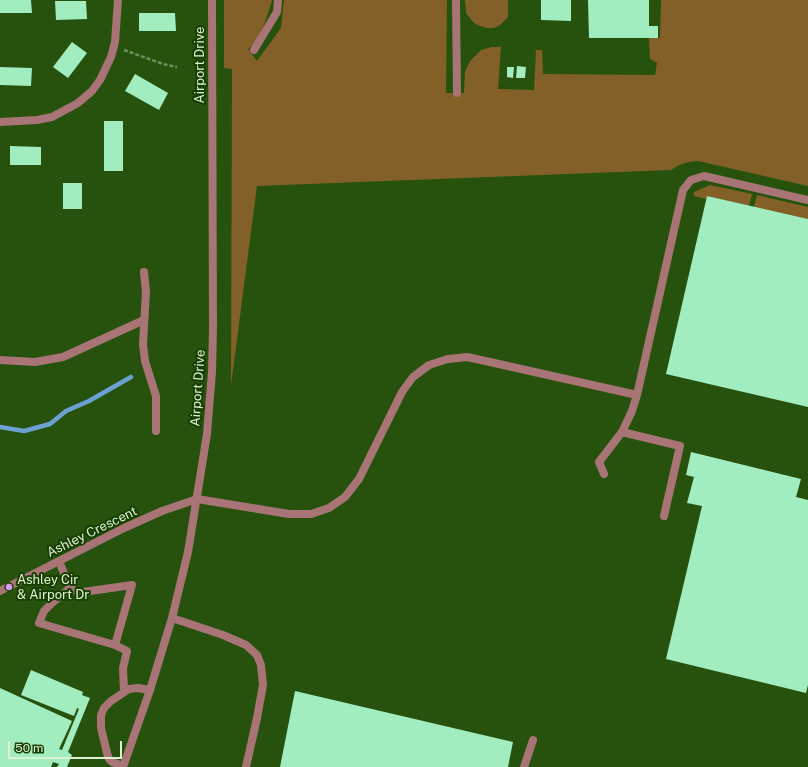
<!DOCTYPE html>
<style>
body{margin:0}
#map{position:relative;width:808px;height:767px;overflow:hidden;background:#23490e;font-family:"Public Sans",sans-serif}
canvas{display:block}
.scale{position:absolute;left:8px;top:741px;width:114px;height:18px;box-sizing:border-box;border:2px solid #dcf3d3;border-top:0;padding-left:5px;font-size:12px;line-height:14px;white-space:nowrap;color:#dcf3d3;-webkit-text-stroke:3px #183e01;paint-order:stroke}
</style>
<div id="map">
<canvas width="808" height="767"></canvas>
<div class="scale">50 m</div>
</div>
<script>
const ctx = document.querySelector('canvas').getContext('2d');
ctx.lineJoin = 'round';
function fillPath(path, color) {
  ctx.fillStyle = color;
  ctx.fill(path, 'evenodd');
}
function shape(rows) {
  const path = new Path2D();
  for (const r of rows) {
    path.moveTo(r[0], r[1]);
    for (let i = 2; i < r.length; i += 2) path.lineTo(r[i], r[i + 1]);
  }
  return path;
}
function trace(path, color, width, dash) {
  ctx.strokeStyle = color;
  ctx.lineWidth = width;
  ctx.lineCap = dash ? 'butt' : 'round';
  ctx.setLineDash(dash || []);
  ctx.stroke(path);
}
function write(font, color, halo, rows, align = 'center') {
  ctx.font = font + ' "Public Sans",sans-serif';
  ctx.lineWidth = 4;
  ctx.setLineDash([]);
  ctx.textBaseline = 'middle';
  ctx.strokeStyle = halo;
  ctx.fillStyle = color;
  for (const [text, x, y, turn = 0] of rows) {
    ctx.save();
    ctx.translate(x, y);
    ctx.rotate((+turn || 0) * Math.PI / 180);
    ctx.textAlign = isNaN(turn) ? turn : align;
    if (halo) ctx.strokeText(text, 0, 0);
    ctx.fillText(text, 0, 0);
    ctx.restore();
  }
}
fillPath(shape([
 [0,0,808,0,808,767,0,767]
]), '#26520e');
fillPath(shape([
 [224,0,272,0,271,4,264,25,255,43,248,49,257,61,281,28,284,0,447,0,446,93,464,93,465,72,470,61,481,50,492,47,501,47,498,89,534,90,536,50,542,50,543,74,655,75,657,63,650,59,649,38,660,38,661,0,808,0,808,186,698,161,688,162,679,165,671,170,257,186,231,385,232,69,224,68],
 [465,0,508,0,508,17,500,25,494,28,487,28,480,26,474,23,466,13],
 [710,185,752,194,749,206,707,196,706,199,694,196,694,192],
 [757,195,808,207,808,219,754,207]
]), '#836027');
trace(shape([
 [0,427,24,431,50,424,66,411,89,401,131,377]
]), '#6da0d3', 4.5);
fillPath(shape([
 [0,0,31,0,32,13,0,13],
 [541,0,571,0,571,21,541,20],
 [588,0,649,0,649,26,658,26,658,38,589,38],
 [55,1,86,1,87,19,56,20],
 [139,13,175,13,176,31,139,31],
 [72,42,87,53,68,78,53,67],
 [517,66,526,67,525,78,516,78],
 [0,67,32,68,31,86,0,85],
 [507,67,514,67,513,78,507,77],
 [135,74,168,93,159,110,125,91],
 [104,121,123,121,123,171,104,171],
 [10,146,41,147,41,165,10,165],
 [63,183,82,183,82,209,63,209],
 [707,196,808,219,808,407,666,374],
 [691,452,801,479,796,497,808,500,808,685,806,693,666,659,702,506,687,503,694,477,686,475],
 [31,670,83,692,82,695,90,698,68,752,72,755,67,767,57,767,59,764,53,762,51,767,0,767,0,688,72,721,59,749,62,750,79,709,77,708,74,716,21,695],
 [295,691,513,742,508,767,280,767]
]), '#a2edbf');
trace(shape([
 [124,50,163,64,177,67]
]), '#6f8e5f', 2.5, [4, 2]);
trace(shape([
 [456,0,457,93],
 [254,50,277,12,278,0],
 [144,272,146,292,143,344,145,361,156,396,156,431],
 [0,360,35,362,63,357,144,320],
 [622,432,680,446,664,516],
 [604,474,599,462,622,432,632,411,637,395,683,190,691,180,704,176,808,200],
 [197,499,289,514,311,514,329,508,345,497,359,479,402,392,413,377,429,365,448,359,467,357,490,362,637,395],
 [59,561,70,588,78,592,83,592,132,585,115,645,127,651,123,668,124,692],
 [70,588,52,603,44,611,39,623,115,645],
 [172,618,223,635,246,645,257,655,261,665,263,685,257,718,246,767],
 [123,766,112,762,109,759,107,753,101,728,101,715,104,708,111,701,129,689,138,688,150,690]
]), '#a87476', 8);
trace(shape([
 [0,122,37,120,52,117,78,103,92,91,100,80,111,57,115,42,118,0],
 [0,591,124,528,162,511,197,499],
 [524,767,533,740]
]), '#a87476', 8);
trace(shape([
 [123,767,150,690,172,618,188,552,207,434,212,372,213,328,212,0]
]), '#a87476', 8);
for (const [x, y, r, color] of [
 [9,587,4,"#dc99f4"]
]) {
  const dot = new Path2D();
  dot.arc(x, y, r, 0, 2 * Math.PI);
  ctx.fillStyle = color;
  ctx.fill(dot);
  trace(dot, '#183e01', 1.5);
}
write('13px', '#dcf3d3', '#183e01', [
 ["Airport Drive",200,65,-90],
 ["Airport Drive",198,388,-86],
 ["Ashley Crescent",92,532,-26]
]);
write('13px', '#dcf3d3', '#183e01', [
 ["Ashley Cir",17,580],
 ["& Airport Dr",17,595]
], 'left');
</script>
